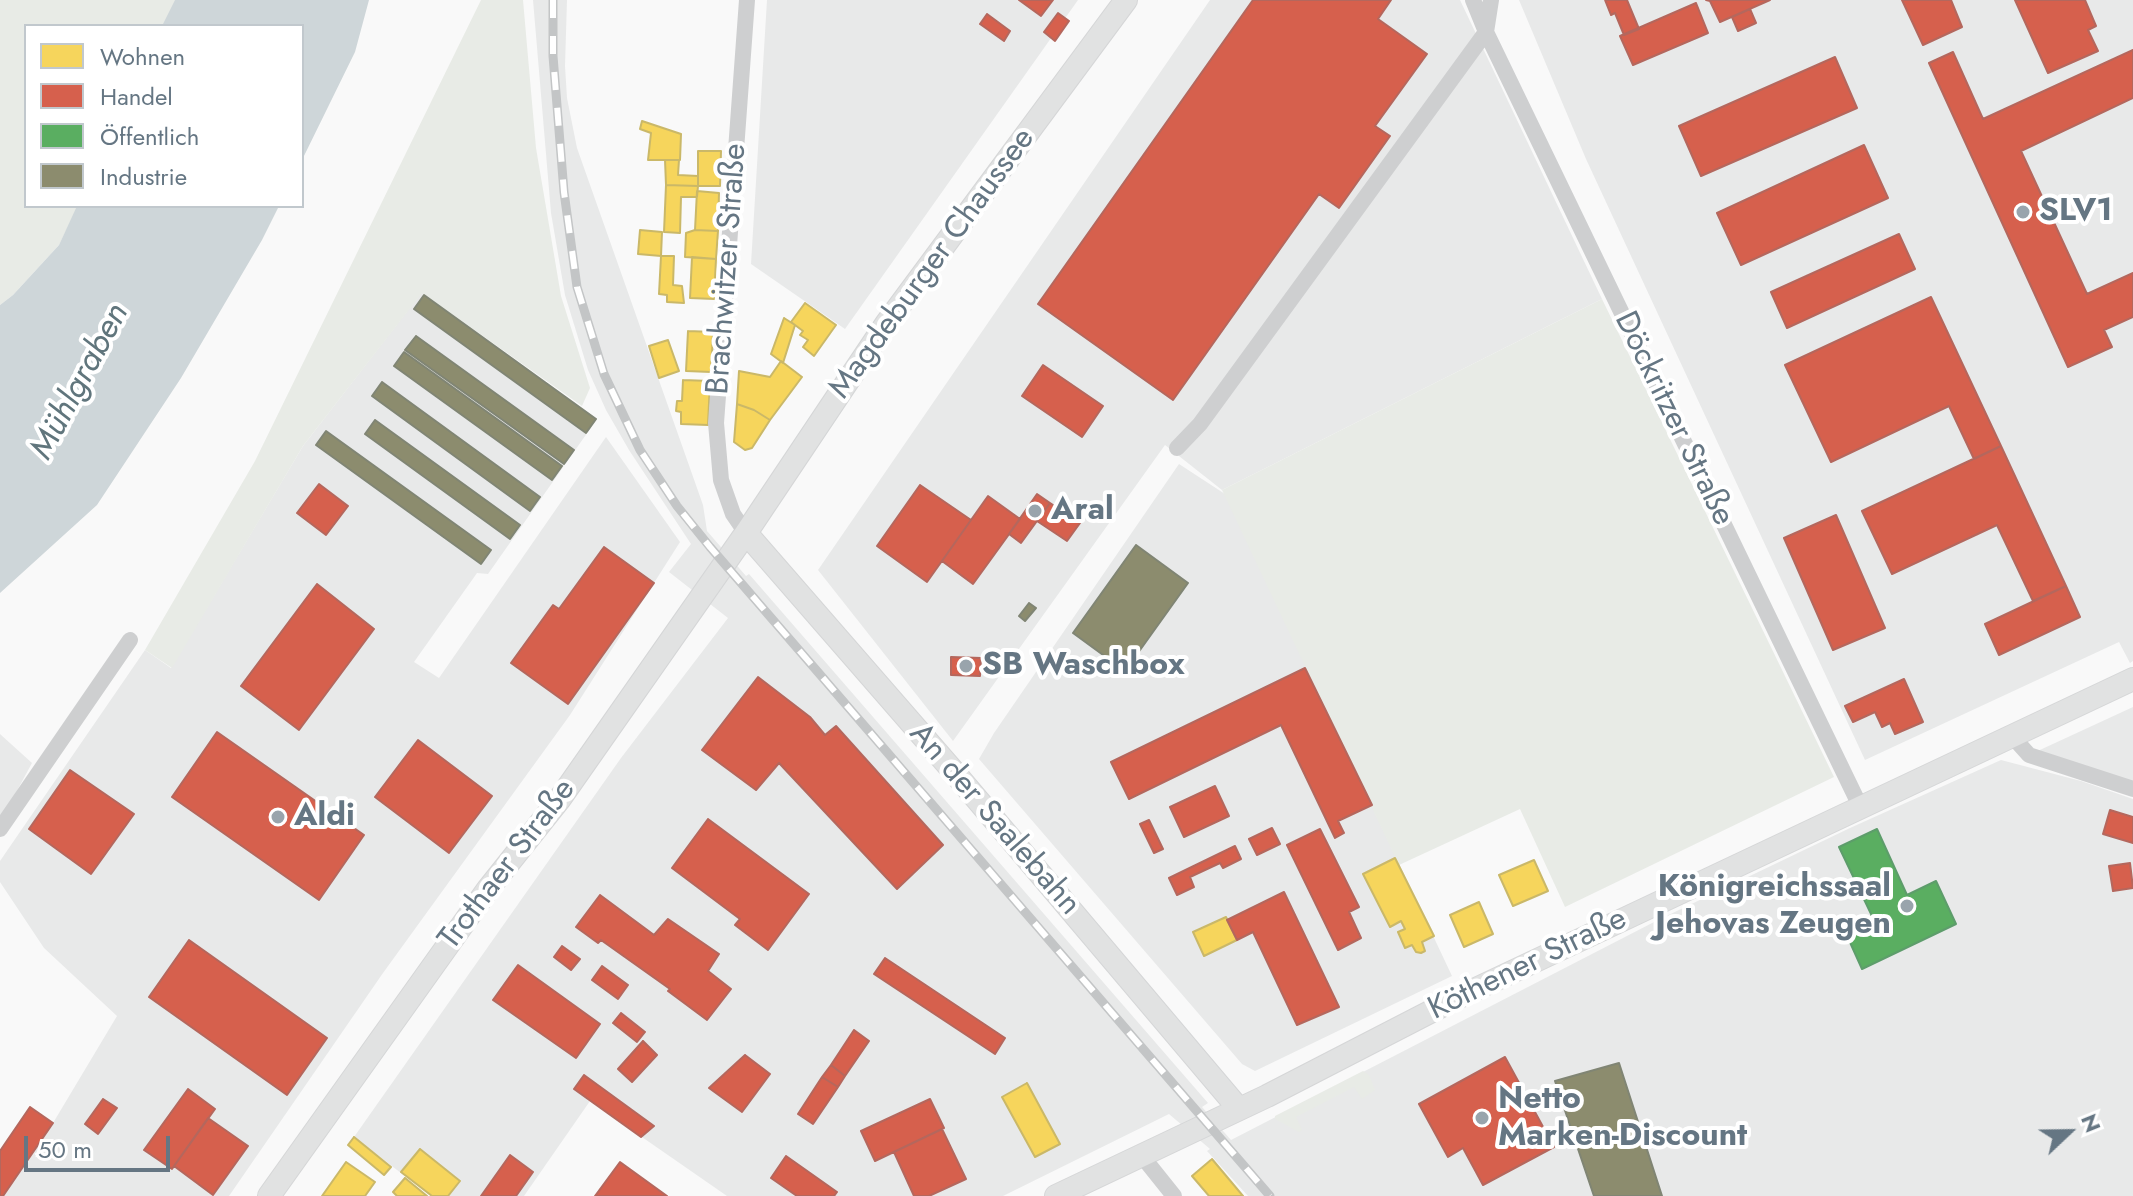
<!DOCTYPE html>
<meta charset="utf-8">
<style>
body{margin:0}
#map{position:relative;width:2133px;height:1196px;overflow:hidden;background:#f9f9f9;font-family:Jost,sans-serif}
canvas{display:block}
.legend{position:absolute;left:24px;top:24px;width:280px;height:184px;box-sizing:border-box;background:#fff;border:2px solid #c1c8cd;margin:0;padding:10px 14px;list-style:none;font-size:24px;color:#657683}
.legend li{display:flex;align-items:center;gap:16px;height:40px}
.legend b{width:40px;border:2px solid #c1c8cd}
.north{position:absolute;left:2029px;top:1092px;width:80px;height:80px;-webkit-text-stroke:6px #fff;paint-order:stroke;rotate:68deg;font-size:22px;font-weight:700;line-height:32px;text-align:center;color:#657683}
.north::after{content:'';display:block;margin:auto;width:28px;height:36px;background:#657683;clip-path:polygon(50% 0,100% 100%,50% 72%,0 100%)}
.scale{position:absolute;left:24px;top:1136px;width:146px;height:36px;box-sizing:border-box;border:4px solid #657683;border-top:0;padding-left:10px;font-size:24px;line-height:28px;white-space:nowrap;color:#657683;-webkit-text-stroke:6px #fff;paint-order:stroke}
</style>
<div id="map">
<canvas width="2133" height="1196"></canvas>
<ul class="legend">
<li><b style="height:22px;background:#f6d55c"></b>Wohnen</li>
<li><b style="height:22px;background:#d6604d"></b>Handel</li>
<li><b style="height:22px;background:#5aae61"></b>Öffentlich</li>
<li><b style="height:22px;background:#8c8c6e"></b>Industrie</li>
</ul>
<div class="north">N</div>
<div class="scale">50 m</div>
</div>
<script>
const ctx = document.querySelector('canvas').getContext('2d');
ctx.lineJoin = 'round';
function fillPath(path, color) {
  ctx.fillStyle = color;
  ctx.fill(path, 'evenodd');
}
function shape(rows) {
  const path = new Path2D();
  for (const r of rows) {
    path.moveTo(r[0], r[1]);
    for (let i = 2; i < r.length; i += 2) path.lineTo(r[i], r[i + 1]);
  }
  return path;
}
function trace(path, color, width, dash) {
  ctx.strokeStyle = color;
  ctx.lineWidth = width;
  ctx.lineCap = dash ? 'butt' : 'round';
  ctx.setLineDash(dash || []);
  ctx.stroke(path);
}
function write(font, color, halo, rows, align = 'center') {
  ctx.font = font + ' Jost,sans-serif';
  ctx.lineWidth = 8;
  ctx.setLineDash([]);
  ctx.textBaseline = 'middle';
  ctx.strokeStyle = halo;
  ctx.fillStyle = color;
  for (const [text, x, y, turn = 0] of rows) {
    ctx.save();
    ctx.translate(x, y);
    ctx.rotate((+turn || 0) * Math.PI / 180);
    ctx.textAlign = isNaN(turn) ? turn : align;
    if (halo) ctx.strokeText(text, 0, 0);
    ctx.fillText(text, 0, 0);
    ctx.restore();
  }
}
fillPath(shape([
 [533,0,567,0,565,66,567,98,577,148,703,505,707,531,746,576,749,574,1208,1103,1202,1107,1231,1140,1656,921,1850,828,2001,760,2081,781,2133,799,2133,1196,1248,1196,1207,1151,1210,1149,1169,1114,1003,1196,727,1196,590,1101,524,1196,431,1196,354,1137,621,758,728,618,669,572,691,544,629,450,606,410,588,370,565,295,551,213],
 [767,0,1078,0,845,329,751,264],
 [1210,0,1460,0,1602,299,1222,490,1165,445,953,741,818,570],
 [1519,0,2133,0,2133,661,2130,663,2119,642,1865,760,1586,159],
 [422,292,597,419,488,574,477,573,414,662,439,678,606,437,680,542,570,715,383,973,229,1196,3,1196,53,1123,117,1016,44,948,0,882,0,861,145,650,171,668,303,446],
 [1179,464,1225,494,1452,976,1255,1071,1242,1064,979,759,994,733],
 [2133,707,2133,789,2029,755],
 [0,734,32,763,0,822]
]), '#e8e9e9');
fillPath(shape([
 [0,0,178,0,165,26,26,26,26,206,78,206,59,245,13,295,0,305],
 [481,0,523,0,536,148,561,296,590,388,582,406,422,293,303,446,172,668,145,650,255,461],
 [1602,299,1834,777,1565,907,1520,809,1399,865,1222,490],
 [1363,1071,1369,1075,1375,1090,1362,1099,1354,1087,1296,1117,1302,1130,1299,1132,1275,1119,1275,1116]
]), '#e8ebe6');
fillPath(shape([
 [175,0,369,0,355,52,302,160,302,26,162,26],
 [77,206,279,206,262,240,181,378,97,505,0,593,0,305,13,295,59,245]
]), '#ced6d9');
const homes = shape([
 [642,121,681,134,680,160,648,160,651,133,640,129,642,121],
 [698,151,721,151,720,186,698,186,698,151],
 [665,160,679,160,678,175,698,176,698,186,666,185,665,160],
 [666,185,698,186,697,197,681,197,680,233,664,232,666,185],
 [697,191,719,193,718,231,695,230,697,191],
 [640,230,662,232,661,256,638,254,640,230],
 [695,230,718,231,716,259,685,257,686,233,695,230],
 [661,256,674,256,673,285,682,286,684,303,667,302,667,295,659,294,661,256],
 [692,257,716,259,714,299,690,298,692,257],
 [805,303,836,325,814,356,803,347,808,340,800,335,803,331,791,322,805,303],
 [784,318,795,325,783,363,771,354,784,318],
 [688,331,713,332,711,372,686,371,688,331],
 [668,340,679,371,659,378,649,346,668,340],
 [781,361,802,377,770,420,754,410,737,404,739,371,770,377,781,361],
 [683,380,710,381,708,425,681,424,681,412,676,411,677,401,682,401,683,380],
 [737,404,754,410,770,420,752,448,745,450,734,442,737,404],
 [1395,858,1434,936,1422,942,1425,951,1421,953,1416,952,1412,945,1405,948,1398,932,1405,929,1401,921,1390,927,1363,874,1395,858],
 [1534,860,1548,891,1513,906,1499,875,1534,860],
 [1479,902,1493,934,1464,947,1450,915,1479,902],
 [1226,917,1237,940,1204,956,1193,932,1226,917],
 [1027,1083,1060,1144,1035,1157,1002,1097,1027,1083],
 [354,1137,391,1167,384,1175,348,1145,354,1137],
 [420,1149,460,1181,448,1196,432,1196,401,1172,420,1149],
 [1212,1159,1243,1196,1209,1196,1192,1176,1212,1159],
 [346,1162,375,1182,365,1196,322,1196,346,1162],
 [405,1178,427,1196,397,1196,393,1192,405,1178]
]);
fillPath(homes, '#f6d55c');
trace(homes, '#cab868', 2);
const shops = shape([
 [1019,0,1053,0,1041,16,1019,0],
 [1253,0,1391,0,1378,19,1427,54,1375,126,1390,136,1339,208,1319,194,1173,400,1038,304,1253,0],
 [1605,0,1627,0,1639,29,1624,35,1615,13,1611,15,1605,0],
 [1706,0,1770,0,1720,22,1710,1,1706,0],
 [1902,0,1951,0,1962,27,1923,45,1902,0],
 [2015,0,2085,0,2096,26,2088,30,2098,51,2048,73,2015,0],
 [1696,3,1708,33,1633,65,1620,36,1696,3],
 [1750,9,1756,23,1738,31,1732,17,1750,9],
 [1058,13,1069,21,1055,41,1044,32,1058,13],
 [987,14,1010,31,1004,41,980,24,987,14],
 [2133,50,2133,98,2021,151,2087,294,2133,273,2133,317,2104,330,2112,347,2068,367,1929,63,1953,52,1983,119,2133,50],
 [1835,57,1857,108,1701,176,1679,126,1835,57],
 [1864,145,1888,198,1741,265,1717,213,1864,145],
 [1899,234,1915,269,1787,328,1771,292,1899,234],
 [1931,297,2001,446,1974,459,1949,406,1831,462,1785,365,1931,297],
 [1043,365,1103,406,1082,437,1022,396,1043,365],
 [2001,446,2066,586,2033,601,1997,525,1892,574,1862,511,2001,446],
 [319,484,348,506,326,535,297,513,319,484],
 [920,485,971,520,927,582,877,546,920,485],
 [1037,494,1050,503,1021,543,1009,534,1037,494],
 [988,496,1020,519,973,584,942,561,988,496],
 [1050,503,1080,523,1067,541,1037,521,1050,503],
 [1836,515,1885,628,1833,650,1784,538,1836,515],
 [604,547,654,583,568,704,511,663,553,605,559,609,604,547],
 [317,584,374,629,299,730,241,686,317,584],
 [2066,586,2080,617,1999,655,1985,624,2066,586],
 [951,657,981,658,980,676,951,675,951,657],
 [1305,668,1372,805,1338,821,1344,833,1335,838,1281,725,1129,799,1111,762,1305,668],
 [758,677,810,717,825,735,836,726,943,845,897,889,779,763,756,790,702,750,758,677],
 [1904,679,1923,722,1895,734,1890,723,1882,727,1875,712,1853,722,1845,706,1904,679],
 [217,732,364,835,319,900,172,797,217,732],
 [418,740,492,796,449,853,375,797,418,740],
 [70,770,134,814,91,874,29,829,70,770],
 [1215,786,1229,816,1184,837,1170,807,1215,786],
 [2110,810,2133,817,2133,843,2103,834,2110,810],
 [708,819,809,894,768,950,735,925,740,919,672,868,708,819],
 [1149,820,1163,849,1154,853,1140,824,1149,820],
 [1272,828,1280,844,1257,855,1249,839,1272,828],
 [1320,829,1359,907,1349,912,1361,938,1338,950,1287,845,1320,829],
 [1235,846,1241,859,1223,868,1220,863,1190,877,1194,887,1177,895,1169,878,1235,846],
 [2130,863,2133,888,2113,891,2109,866,2130,863],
 [1284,892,1339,1007,1297,1025,1253,932,1237,940,1227,920,1284,892],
 [600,895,654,935,668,919,719,954,708,971,731,989,707,1020,668,991,670,989,601,940,598,943,576,927,600,895],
 [189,940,327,1038,287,1095,149,997,189,940],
 [562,946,580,959,571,970,554,957,562,946],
 [885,958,1005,1038,995,1054,874,974,885,958],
 [518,965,600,1024,576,1058,493,1000,518,965],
 [602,966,628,985,618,999,592,980,602,966],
 [621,1013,645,1032,637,1042,613,1023,621,1013],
 [854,1030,869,1041,845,1076,831,1065,854,1030],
 [643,1041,657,1055,632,1082,618,1069,643,1041],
 [745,1055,770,1074,742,1112,709,1088,745,1055],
 [1505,1057,1554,1147,1483,1185,1463,1148,1448,1157,1419,1104,1505,1057],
 [831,1065,845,1076,838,1087,822,1077,831,1065],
 [584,1075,654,1126,641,1137,574,1089,584,1075],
 [822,1077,838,1087,813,1124,798,1114,822,1077],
 [188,1089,215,1109,172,1169,144,1150,188,1089],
 [103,1099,117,1108,98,1134,85,1124,103,1099],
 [930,1099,944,1128,875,1161,861,1131,930,1099],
 [30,1107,53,1123,3,1196,0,1196,0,1151,30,1107],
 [208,1118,248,1146,213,1195,174,1166,208,1118],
 [942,1129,966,1179,929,1196,914,1196,894,1152,942,1129],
 [510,1155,533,1172,516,1196,481,1196,510,1155],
 [786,1156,837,1192,834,1196,797,1196,771,1178,786,1156],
 [620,1162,667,1196,595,1196,620,1162]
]);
fillPath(shops, '#d6604d');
trace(shops, '#b4675d', 2);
const public = shape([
 [1877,829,1907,895,1936,881,1956,924,1862,969,1844,929,1872,916,1839,847,1877,829]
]);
fillPath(public, '#5aae61');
trace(public, '#5d9d6b', 2);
const industry = shape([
 [424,295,596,419,586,433,414,309,424,295],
 [416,336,574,450,564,464,405,350,416,336],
 [404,352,562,466,552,480,394,366,404,352],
 [382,382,540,497,530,511,372,396,382,382],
 [375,420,520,525,510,539,365,434,375,420],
 [326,431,491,550,481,564,316,445,326,431],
 [1136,545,1188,583,1125,671,1073,633,1136,545],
 [1029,603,1036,608,1025,621,1019,616,1029,603],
 [1619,1063,1662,1196,1594,1196,1555,1081,1619,1063]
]);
fillPath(industry, '#8c8c6e');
trace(industry, '#808574', 2);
const secondary = shape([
 [746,533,954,772,1239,1109],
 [269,1196,488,889,559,800,746,533,886,324,1126,0],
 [1056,1196,1267,1096,1461,996,2133,679]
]);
trace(secondary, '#d5d6d7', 24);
trace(shape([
 [1473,0,1486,32,1860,806],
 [1177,448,1200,424,1486,32,1491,0],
 [746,533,733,514,721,480,716,423,747,0],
 [2012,736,2029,755,2133,789],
 [0,829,130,640],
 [1142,1156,1174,1196]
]), '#cecfd0', 16);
trace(secondary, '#e1e2e2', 22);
const rail = shape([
 [553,0,553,56,564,192,577,287,604,374,640,450,677,506,710,547,1270,1196]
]);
trace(rail, '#c3c5c6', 9);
trace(rail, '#fff', 6, [18]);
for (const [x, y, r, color] of [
 [2023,212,8,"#99a4ac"],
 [1035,511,8,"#99a4ac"],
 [966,666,8,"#99a4ac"],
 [278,817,8,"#99a4ac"],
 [1907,906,8,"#99a4ac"],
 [1482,1118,8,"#99a4ac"]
]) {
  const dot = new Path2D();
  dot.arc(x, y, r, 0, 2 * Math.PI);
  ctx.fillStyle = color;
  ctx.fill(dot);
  trace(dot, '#fff', 3);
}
write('bold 32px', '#657683', '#fff', [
 ["SLV1",2039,212],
 ["Aral",1051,511],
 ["SB Waschbox",982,666],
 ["Aldi",294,817],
 ["Königreichssaal",1891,888,"right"],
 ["Jehovas Zeugen",1891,925,"right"],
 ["Netto",1498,1100],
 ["Marken-Discount",1498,1137]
], 'left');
write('32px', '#657683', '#fff', [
 ["Magdeburger Chaussee",933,264,-54],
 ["Brachwitzer Straße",728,269,-86],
 ["Döckritzer Straße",1673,419,64],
 ["An der Saalebahn",994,820,49],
 ["Trothaer Straße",508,865,-53],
 ["Köthener Straße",1528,965,-26]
]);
write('italic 34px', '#60757c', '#fff', [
 ["Mühlgraben",81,382,-62]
]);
</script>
